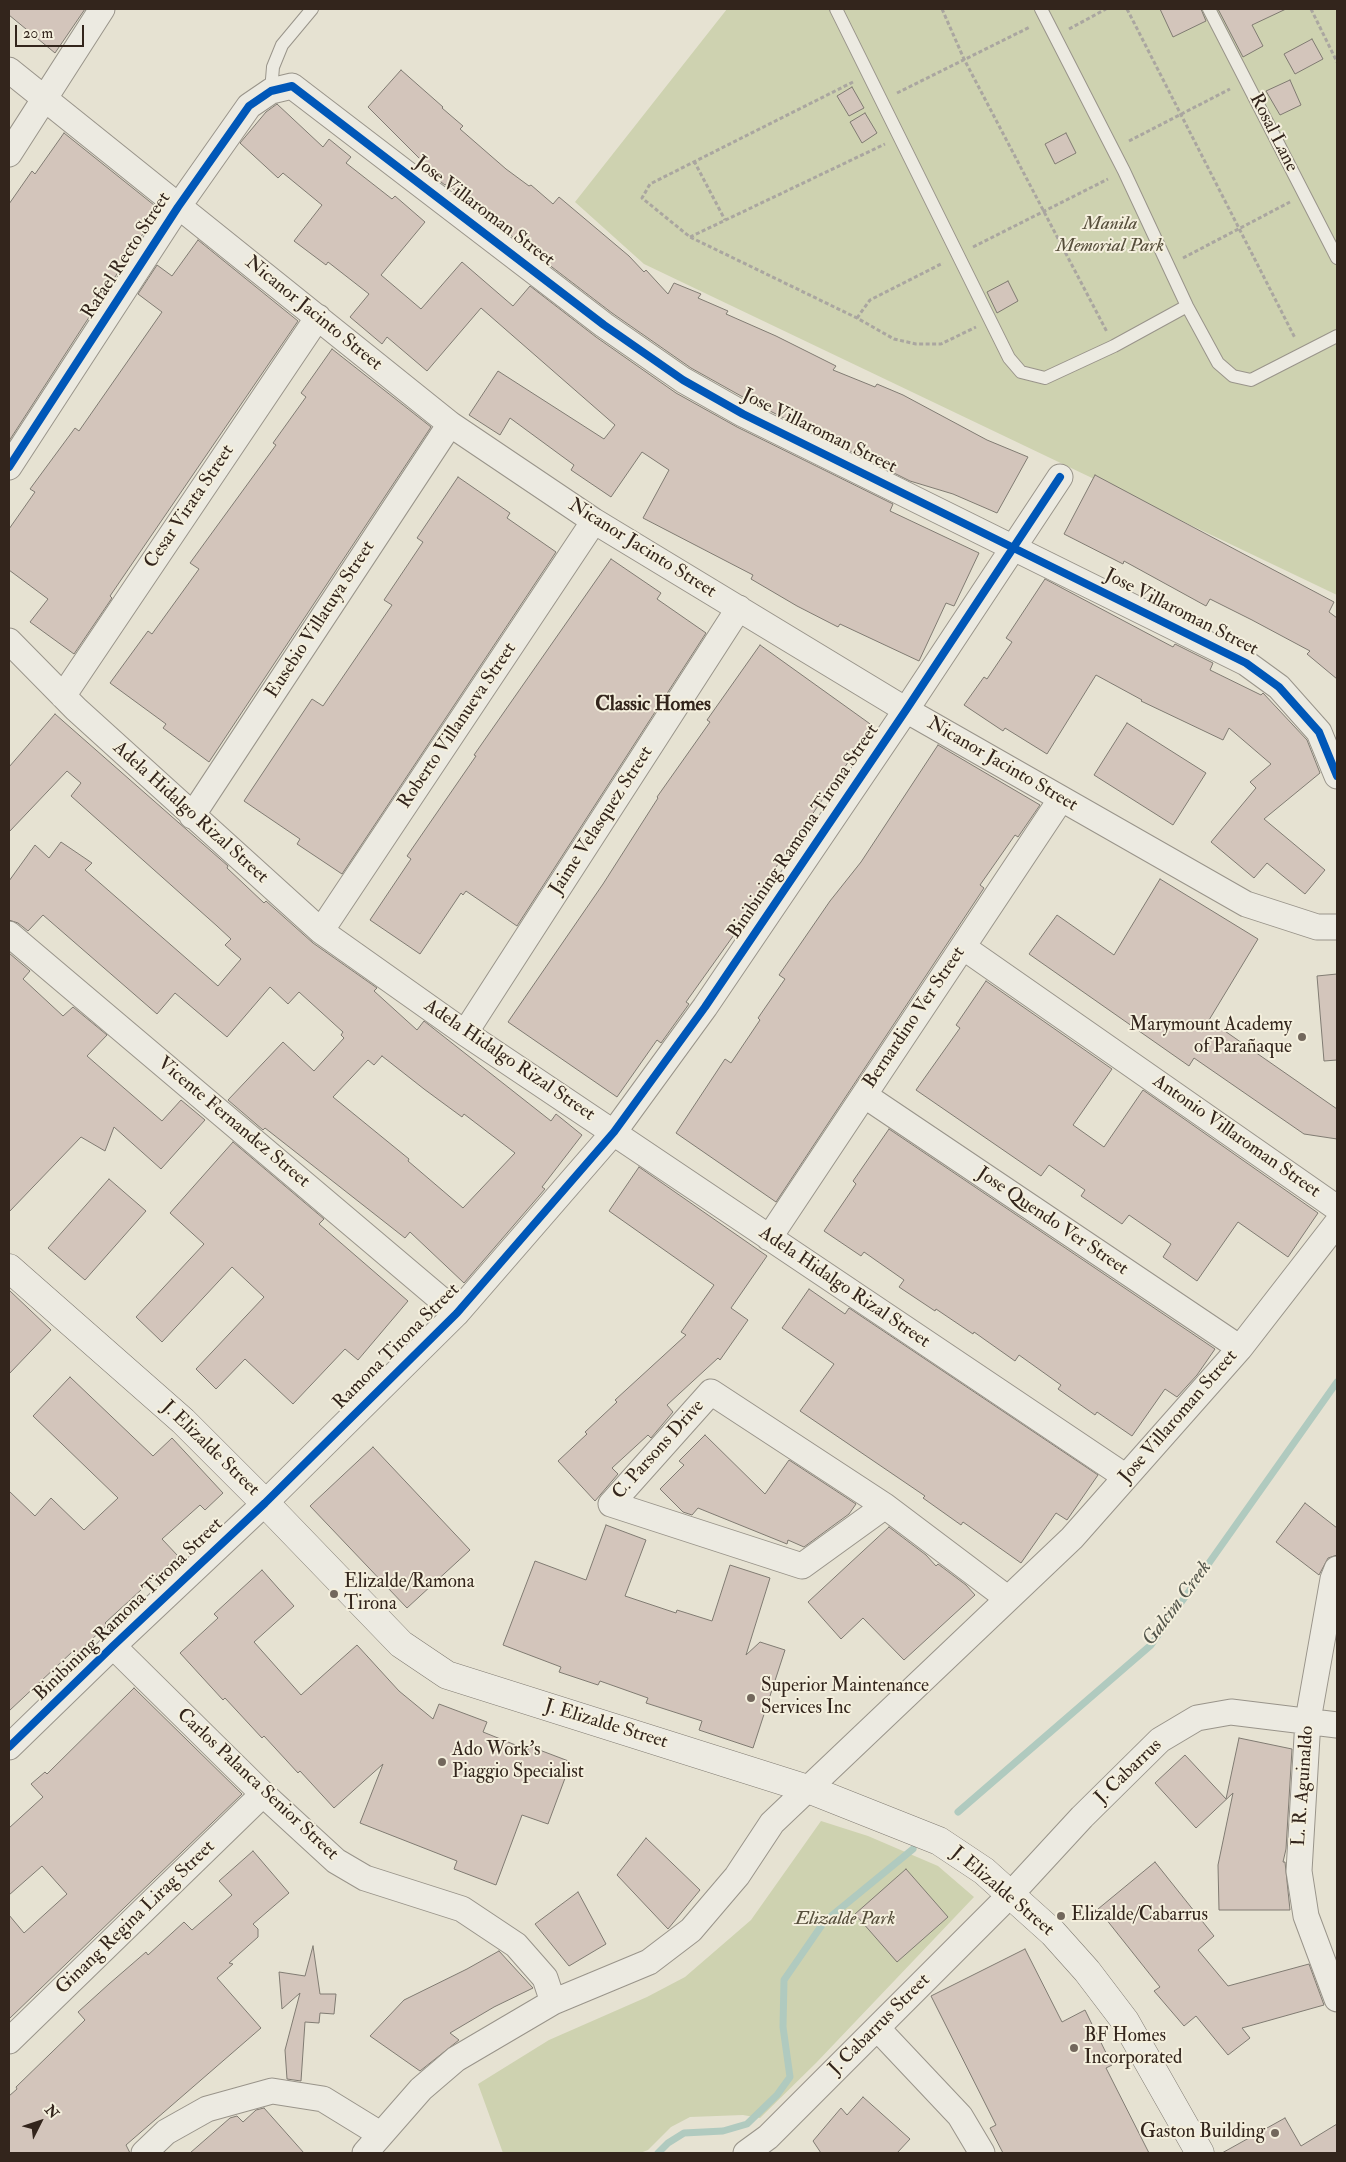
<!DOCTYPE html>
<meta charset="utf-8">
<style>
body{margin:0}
#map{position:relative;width:1346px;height:2162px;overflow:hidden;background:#e6e2d2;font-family:"IM FELL Double Pica",serif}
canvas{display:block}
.frame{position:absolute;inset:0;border:10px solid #33251c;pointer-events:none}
.north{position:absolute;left:15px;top:2097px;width:50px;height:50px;-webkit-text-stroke:4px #f4efdd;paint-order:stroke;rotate:49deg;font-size:14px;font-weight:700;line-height:20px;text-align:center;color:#33251c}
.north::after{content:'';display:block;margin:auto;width:18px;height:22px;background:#33251c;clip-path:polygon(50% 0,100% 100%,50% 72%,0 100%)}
.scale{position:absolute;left:15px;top:25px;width:69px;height:22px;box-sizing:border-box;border:2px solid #33251c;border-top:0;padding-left:6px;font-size:15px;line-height:18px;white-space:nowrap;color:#33251c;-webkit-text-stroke:4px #f4efdd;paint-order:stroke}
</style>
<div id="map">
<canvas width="1346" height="2162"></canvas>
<div class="frame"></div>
<div class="north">N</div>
<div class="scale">20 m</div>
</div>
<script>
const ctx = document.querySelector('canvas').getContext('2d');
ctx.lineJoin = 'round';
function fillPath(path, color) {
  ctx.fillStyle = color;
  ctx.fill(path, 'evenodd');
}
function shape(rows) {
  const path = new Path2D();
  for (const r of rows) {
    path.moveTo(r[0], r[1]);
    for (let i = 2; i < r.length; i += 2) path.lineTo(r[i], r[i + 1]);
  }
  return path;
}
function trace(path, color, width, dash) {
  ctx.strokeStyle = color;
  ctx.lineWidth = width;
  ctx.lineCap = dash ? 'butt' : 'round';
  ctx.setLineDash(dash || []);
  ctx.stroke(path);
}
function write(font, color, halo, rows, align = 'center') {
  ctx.font = font + ' "IM FELL Double Pica",serif';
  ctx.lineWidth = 4;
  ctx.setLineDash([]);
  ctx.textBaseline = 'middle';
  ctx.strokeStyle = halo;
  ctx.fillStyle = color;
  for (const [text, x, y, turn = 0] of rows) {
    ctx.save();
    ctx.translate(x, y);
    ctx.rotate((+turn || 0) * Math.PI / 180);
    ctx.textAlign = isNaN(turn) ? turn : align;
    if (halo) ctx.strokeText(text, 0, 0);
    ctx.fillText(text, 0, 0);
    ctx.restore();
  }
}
fillPath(shape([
 [727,9,1337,9,1337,595,644,264,575,202],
 [821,1821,868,1836,938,1866,974,1897,816,2063,760,2118,743,2115,690,2117,671,2127,648,2150,640,2153,503,2153,478,2084,549,2040,647,1997,685,1977,751,1920]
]), '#ced2b0');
trace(shape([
 [958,1812,1151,1645,1337,1382],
 [658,2153,668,2143,684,2133,723,2131,747,2124,777,2095,790,2077,783,2027,784,1980,824,1922,913,1849]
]), '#b0cabf', 7);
const building = shape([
 [9,9,85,9,55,53,9,15,9,9],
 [1160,9,1201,9,1206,21,1173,37,1160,9],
 [1218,9,1286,9,1252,25,1263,46,1243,57,1218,9],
 [1312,39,1323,59,1295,74,1284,54,1312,39],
 [401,70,443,107,442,108,463,126,460,129,506,169,529,186,531,185,553,204,559,197,629,256,644,272,646,270,668,294,674,283,701,294,698,298,728,311,726,314,776,336,836,366,833,370,875,387,877,384,903,395,987,440,1028,457,997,513,953,494,910,481,750,401,691,368,612,313,548,264,551,261,522,232,515,239,494,220,492,221,447,184,445,185,441,182,428,169,429,168,368,107,401,70],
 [1290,80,1301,105,1280,115,1266,91,1290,80],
 [852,87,864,108,849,116,837,96,852,87],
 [277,104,323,147,329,139,351,157,346,163,392,199,395,196,425,222,381,275,421,309,462,262,513,306,530,286,596,337,676,393,737,427,893,504,890,511,979,553,954,606,946,603,919,661,840,624,838,627,797,606,751,579,753,575,643,518,669,470,642,452,611,497,571,470,574,465,510,418,500,435,469,415,498,371,604,439,615,425,481,308,427,371,387,337,382,344,350,317,369,294,328,262,326,265,294,241,322,205,283,173,278,178,240,143,266,112,277,104],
 [865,113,877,133,862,143,850,122,865,113],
 [64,133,159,209,9,441,9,204,32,171,35,174,64,133],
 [1066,133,1076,153,1055,164,1045,144,1066,133],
 [198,240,298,321,110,596,112,598,74,654,30,622,48,599,9,570,9,529,35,492,30,489,75,428,79,431,162,312,138,294,157,265,172,276,198,240],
 [1008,281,1018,301,997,313,987,292,1008,281],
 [332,349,431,427,209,762,163,728,166,724,110,683,148,631,152,634,199,569,190,563,276,445,273,443,306,397,301,393,332,349],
 [1095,475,1334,602,1329,612,1337,618,1337,679,1307,654,1310,651,1252,620,1210,599,1206,606,1124,561,1123,564,1064,534,1095,475],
 [458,477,510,513,507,518,556,552,342,874,297,844,300,839,244,801,312,699,323,706,392,605,384,600,423,542,417,538,458,477],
 [611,559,661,593,657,599,706,633,517,926,466,891,463,895,461,893,420,954,370,920,411,859,407,856,476,756,474,755,611,559],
 [1045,579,1173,647,1175,644,1213,663,1210,670,1261,695,1263,693,1307,740,1320,773,1264,819,1325,870,1305,894,1267,863,1254,878,1211,842,1256,788,1250,782,1271,764,1229,728,1223,740,1141,701,1142,700,1096,675,1047,754,1005,728,1003,731,964,705,984,677,987,679,1012,642,1006,638,1045,579],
 [760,645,873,726,765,883,767,884,741,925,686,1002,689,1004,661,1043,657,1040,617,1097,508,1022,603,884,658,798,657,797,710,722,707,720,760,645],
 [55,714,228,866,227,868,264,903,266,901,313,943,377,988,374,991,417,1030,424,1021,551,1121,556,1114,582,1135,542,1187,545,1189,464,1283,410,1232,405,1238,265,1128,263,1130,228,1100,283,1042,314,1071,344,1038,341,1035,343,1032,299,992,288,1004,270,987,227,1037,175,993,157,1014,43,915,28,931,18,923,9,920,9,881,35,845,49,858,61,842,92,863,85,870,218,986,241,959,225,945,231,939,217,926,71,796,81,783,67,771,9,832,9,767,55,714],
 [382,1056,424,1089,462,1117,464,1114,515,1153,463,1208,408,1161,409,1159,333,1097,368,1060,374,1065,382,1056],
 [1127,723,1206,773,1173,825,1094,775,1127,723],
 [938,745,1040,805,1018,837,1015,835,980,885,984,888,776,1202,676,1133,725,1059,731,1063,760,1020,758,1018,785,979,779,975,830,901,861,862,938,745],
 [1160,879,1258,939,1209,1020,1337,1109,1337,1139,1304,1134,1194,1058,1189,1066,1029,954,1057,915,1114,955,1160,879],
 [9,953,30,971,23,979,63,1016,73,1007,107,1035,87,1056,162,1121,181,1100,205,1120,161,1169,114,1127,105,1151,81,1137,9,1212,9,953],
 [1337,974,1337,1060,1324,1061,1317,976,1337,974],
 [986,981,1112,1069,1073,1125,1104,1147,1143,1090,1318,1213,1288,1257,1238,1222,1197,1281,1163,1257,1171,1244,1129,1215,1122,1224,1081,1196,1085,1190,1049,1165,1041,1176,916,1090,960,1028,956,1025,986,981],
 [889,1129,1215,1349,1197,1375,1177,1397,1165,1389,1132,1436,1097,1412,1095,1415,1058,1389,1061,1385,1019,1355,1015,1361,974,1332,973,1334,936,1309,935,1311,899,1287,904,1280,864,1252,861,1256,824,1231,856,1184,853,1181,889,1129],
 [233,1142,324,1219,319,1224,408,1301,358,1360,345,1349,293,1404,245,1359,216,1389,196,1369,264,1297,232,1267,162,1342,136,1317,204,1244,170,1213,233,1142],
 [639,1167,767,1256,731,1308,748,1320,720,1360,718,1358,667,1405,673,1412,651,1438,648,1435,612,1468,618,1474,595,1501,558,1461,587,1434,585,1432,617,1402,615,1400,686,1335,681,1332,714,1285,609,1211,639,1167],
 [109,1179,146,1211,85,1280,48,1248,109,1179],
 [809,1289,845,1314,849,1308,1098,1475,1067,1520,1056,1513,1021,1563,963,1522,961,1525,923,1498,925,1496,800,1411,834,1364,782,1328,809,1289],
 [9,1290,51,1330,9,1374,9,1290],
 [70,1377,153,1456,172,1438,223,1493,205,1510,200,1505,162,1539,178,1556,105,1623,107,1625,75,1655,72,1652,9,1711,9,1491,35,1516,51,1498,84,1530,118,1498,33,1416,70,1377],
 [705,1435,765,1494,789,1460,856,1504,849,1514,804,1547,788,1540,787,1544,698,1508,692,1515,683,1512,660,1489,684,1465,679,1461,705,1435],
 [373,1447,470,1550,407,1608,310,1506,373,1447],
 [1305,1503,1337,1528,1337,1555,1328,1558,1319,1575,1276,1542,1305,1503],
 [606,1525,646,1540,625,1596,676,1613,677,1610,712,1621,730,1565,770,1578,746,1655,760,1642,785,1650,753,1748,699,1730,702,1721,646,1703,648,1698,600,1681,598,1685,559,1672,561,1667,503,1645,535,1561,586,1580,606,1525],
 [889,1527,926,1555,936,1566,938,1564,966,1585,975,1595,904,1660,863,1618,841,1639,808,1602,889,1527],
 [262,1570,294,1606,254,1642,301,1695,357,1645,399,1691,433,1719,439,1704,487,1722,483,1732,528,1750,529,1746,571,1762,548,1824,522,1815,496,1885,454,1869,457,1861,360,1823,383,1764,334,1808,300,1771,298,1773,264,1736,262,1738,225,1698,223,1700,180,1653,218,1618,214,1614,262,1570],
 [134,1688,242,1794,9,2019,9,1915,24,1933,67,1894,42,1866,9,1895,9,1828,43,1797,31,1784,45,1772,47,1774,134,1688],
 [1239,1738,1292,1749,1286,1849,1283,1862,1285,1862,1290,1910,1219,1910,1218,1865,1233,1793,1196,1828,1155,1783,1185,1755,1226,1799,1239,1738],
 [646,1838,700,1890,668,1929,617,1875,646,1838],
 [253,1851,289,1893,253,1924,258,1929,258,1937,229,1963,233,1964,217,1978,261,2028,126,2145,130,2153,9,2153,9,2096,17,2089,16,2087,85,2020,78,2012,109,1984,146,1952,148,1955,184,1922,192,1930,232,1895,219,1881,253,1851],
 [1155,1862,1214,1936,1198,1950,1228,1986,1309,1964,1324,2005,1242,2028,1250,2038,1228,2055,1196,2016,1184,2026,1154,1991,1160,1987,1098,1909,1155,1862],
 [906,1869,948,1917,897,1962,855,1914,906,1869],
 [578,1892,606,1944,569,1966,535,1924,578,1892],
 [313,1946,320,1994,336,1994,334,2014,320,2013,319,2023,305,2022,301,2081,287,2079,285,2050,300,1993,282,2009,279,1972,305,1976,313,1946],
 [1025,1949,1062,2022,1085,2010,1112,2065,1106,2068,1149,2153,1003,2153,990,2128,996,2125,931,1996,1025,1949],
 [499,1951,533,1988,494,2007,450,2033,459,2040,420,2071,370,2036,404,2000,467,1969,499,1951],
 [863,2097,910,2139,897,2153,821,2153,813,2141,841,2108,847,2115,863,2097],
 [264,2108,304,2153,190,2153,230,2118,237,2116,243,2122,256,2110,264,2108],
 [1285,2118,1301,2146,1337,2124,1337,2153,1222,2153,1285,2118]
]);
fillPath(building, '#d3c5bb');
trace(building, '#807b72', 1);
const lane = shape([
 [836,9,1009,358,1021,372,1045,378,1114,346,1187,306],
 [1041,9,1124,171,1187,306,1218,363,1233,376,1251,380,1337,336],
 [1209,9,1337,258],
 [271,91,273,67,282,45,312,9]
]);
const street = shape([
 [9,70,450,424,594,521,906,710,1246,904,1317,927,1337,927],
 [9,154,102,9],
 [9,467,178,207,249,106,271,91,292,86,604,325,683,380,743,414,1246,663,1279,687,1319,732,1337,776],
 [9,641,76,709,321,931,465,1033,1126,1477],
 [63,696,318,317],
 [192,816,450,424],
 [321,931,594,521],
 [9,934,457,1313],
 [963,947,1337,1208],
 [465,1033,739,608],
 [864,1095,1240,1348],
 [769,1238,1061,799],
 [885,1506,802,1566,611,1504,711,1392,885,1506,1007,1598],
 [1337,1569,1333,1579,1308,1720,1299,1871,1306,1916,1337,1999],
 [113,1646,263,1794,336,1861,365,1878,462,1909,516,1945,545,1978,553,2002],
 [9,1747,113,1646,265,1503,457,1313,614,1132,705,1007,906,710,1060,477],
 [877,2028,960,2116,982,2153],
 [9,2041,263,1794],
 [144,2153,166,2132,207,2109,272,2091,323,2099,380,2134],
 [365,2153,421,2089,456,2059,553,2002,649,1962,691,1930,737,1876,772,1823,1072,1538,1240,1348,1337,1223],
 [746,2153,768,2137,1011,1894,1082,1817,1160,1740,1197,1718,1231,1712,1337,1725]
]);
const secondary = shape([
 [9,1268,183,1421,265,1503,401,1644,447,1675,808,1789,939,1841,984,1871,1053,1933,1087,1971,1125,2021,1200,2153]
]);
trace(lane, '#99948a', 14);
trace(street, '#99948a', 27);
trace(secondary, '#807b72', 29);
trace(shape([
 [942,9,964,59,1107,332],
 [1127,9,1295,338],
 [1311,9,1337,62],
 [1069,29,1106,9],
 [853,82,650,184,642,198,690,237,857,318,894,339,916,344,941,344,976,327],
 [897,93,1030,27],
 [1129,141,1230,89],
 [694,161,725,220],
 [690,237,885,144],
 [973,247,1108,179],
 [1183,258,1290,202],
 [857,318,870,300,943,263]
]), '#aaa6a0', 3, [4, 2.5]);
trace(lane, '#eceae1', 12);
trace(street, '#eceae1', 25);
trace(secondary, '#eceae1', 28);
trace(shape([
 [9,467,178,207,249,106,271,91,292,86,604,325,683,380,743,414,1246,663,1279,687,1319,732,1337,776],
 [9,1747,113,1646,265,1503,457,1313,614,1132,705,1007,906,710,1060,477]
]), '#0057b8', 8);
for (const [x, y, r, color] of [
 [1302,1037,5,"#72675c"],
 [334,1594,5,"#72675c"],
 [751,1698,5,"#72675c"],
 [442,1762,5,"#72675c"],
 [1061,1916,5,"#72675c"],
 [1074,2048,5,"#72675c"],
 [1275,2133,5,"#72675c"]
]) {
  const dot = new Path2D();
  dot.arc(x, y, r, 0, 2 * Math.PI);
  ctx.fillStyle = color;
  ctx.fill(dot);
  trace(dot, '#f4efdd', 2);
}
write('19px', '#33251c', '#f4efdd', [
 ["Rosal Lane",1273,133,63],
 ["Jose Villaroman Street",484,212,37],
 ["Rafael Recto Street",127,256,-57],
 ["Nicanor Jacinto Street",313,314,39],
 ["Jose Villaroman Street",819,432,26],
 ["Cesar Virata Street",190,507,-56],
 ["Nicanor Jacinto Street",642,549,32],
 ["Jose Villaroman Street",1181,613,27],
 ["Eusebio Villatuya Street",321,620,-57],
 ["Roberto Villanueva Street",458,726,-56],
 ["Nicanor Jacinto Street",1002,765,30],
 ["Adela Hidalgo Rizal Street",190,813,42],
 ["Jaime Velasquez Street",602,821,-57],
 ["Binibining Ramona Tirona Street",804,832,-56],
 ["Bernardino Ver Street",915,1018,-56],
 ["Adela Hidalgo Rizal Street",509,1061,34],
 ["Vicente Fernandez Street",233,1123,40],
 ["Antonio Villaroman Street",1236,1137,35],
 ["Jose Quendo Ver Street",1052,1222,34],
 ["Adela Hidalgo Rizal Street",844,1288,34],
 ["Ramona Tirona Street",397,1347,-45],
 ["Jose Villaroman Street",1179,1417,-49],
 ["J. Elizalde Street",210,1449,44],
 ["C. Parsons Drive",659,1450,-48],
 ["Binibining Ramona Tirona Street",129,1610,-44],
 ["J. Elizalde Street",606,1725,17],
 ["J. Cabarrus",1129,1772,-44],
 ["Carlos Palanca Senior Street",257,1785,43],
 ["L. R. Aguinaldo",1304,1786,-86],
 ["J. Elizalde Street",1002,1892,40],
 ["Ginang Regina Lirag Street",136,1918,-44],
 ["J. Cabarrus Street",880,2025,-45]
]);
write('italic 19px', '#554d3a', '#f4efdd', [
 ["Manila",1110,225],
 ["Memorial Park",1110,247],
 ["Elizalde Park",845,1920]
]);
write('19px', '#33251c', '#f4efdd', [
 ["Marymount Academy",1292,1026,"right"],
 ["of Parañaque",1292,1048,"right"],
 ["Elizalde/Ramona",344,1583],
 ["Tirona",344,1605],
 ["Superior Maintenance",761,1687],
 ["Services Inc",761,1709],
 ["Ado Work's",452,1751],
 ["Piaggio Specialist",452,1773],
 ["Elizalde/Cabarrus",1071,1916],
 ["BF Homes",1084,2037],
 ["Incorporated",1084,2059],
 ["Gaston Building",1265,2133,"right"]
], 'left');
write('bold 20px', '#33251c', '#f4efdd', [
 ["Classic Homes",653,706]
]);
write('italic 20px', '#52544a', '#f4efdd', [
 ["Galcim Creek",1178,1604,-53]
]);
</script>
